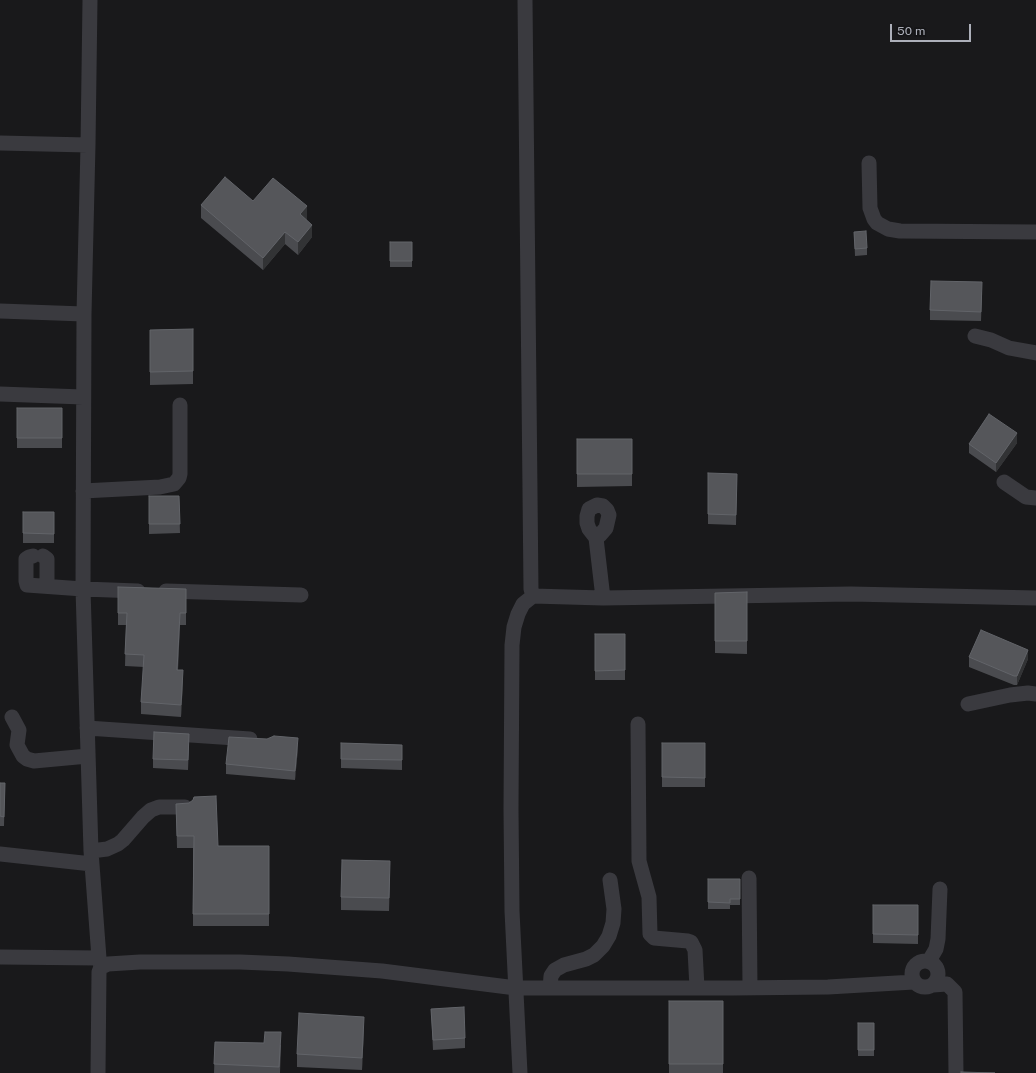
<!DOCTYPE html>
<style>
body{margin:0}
#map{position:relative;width:1036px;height:1073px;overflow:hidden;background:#19191b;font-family:"Public Sans",sans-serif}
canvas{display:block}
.scale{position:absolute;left:890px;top:24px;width:81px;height:18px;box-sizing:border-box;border:2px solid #acafb9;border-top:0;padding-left:5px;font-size:12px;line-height:14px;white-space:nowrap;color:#acafb9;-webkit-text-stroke:3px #141416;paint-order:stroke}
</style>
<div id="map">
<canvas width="1036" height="1073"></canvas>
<div class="scale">50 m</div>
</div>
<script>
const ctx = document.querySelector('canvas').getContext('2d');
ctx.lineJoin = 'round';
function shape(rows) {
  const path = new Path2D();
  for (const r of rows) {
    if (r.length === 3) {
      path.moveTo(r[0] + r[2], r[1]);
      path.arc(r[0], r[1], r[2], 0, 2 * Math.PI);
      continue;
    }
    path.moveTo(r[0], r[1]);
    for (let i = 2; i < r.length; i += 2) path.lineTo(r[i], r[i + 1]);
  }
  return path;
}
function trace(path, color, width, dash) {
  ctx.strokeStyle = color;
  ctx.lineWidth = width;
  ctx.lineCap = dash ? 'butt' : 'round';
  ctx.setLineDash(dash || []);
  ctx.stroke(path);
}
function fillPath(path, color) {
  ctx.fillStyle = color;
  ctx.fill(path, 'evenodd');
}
trace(shape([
 [90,0,88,145,84,314,83,589,91,851,99,958,101,967],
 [525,0,531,589,533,596],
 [0,143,88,145],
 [869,163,870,208,874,219,877,223,888,229,900,231,1036,232],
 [0,311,84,314],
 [975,336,991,340,1009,348,1036,353],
 [0,394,83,397],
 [1004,482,1026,497,1036,498],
 [83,491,160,487,174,484,179,478,180,474,180,405],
 [596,538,600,535,606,528,609,515,607,510,603,506,597,505,589,509,587,516,587,523,589,529,596,538,603,598],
 [33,556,29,557,26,559,26,581,27,585,83,589,138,591],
 [43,556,47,559,47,586],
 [166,591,301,595],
 [968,704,1010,695,1028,693,1036,694],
 [12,717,19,730,17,745,23,756,27,759,34,761,88,756],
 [638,724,639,861,649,897,650,934,654,938,688,941,691,942,695,950,697,988],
 [87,728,250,739],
 [91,851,107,849,118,844,123,840,143,817,151,810,159,807,185,807],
 [0,854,92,864],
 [749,878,750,988],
 [0,957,99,958],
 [925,974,13],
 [929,961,936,949,938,939,940,889],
 [933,985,947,984,955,992,956,1073],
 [550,988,551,976,555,970,564,965,586,959,594,955,603,946,609,936,613,923,614,909,610,880],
 [98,1073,99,972,101,967,108,964,140,962,240,962,288,964,382,971,516,988,733,988,828,987,914,982],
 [520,1073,512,911,511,809,512,645,514,627,518,614,523,604,533,596,603,598,851,594,1036,598]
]), '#3a3a3f', 15);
fillPath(shape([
 [253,201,307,219,306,220,312,237,298,255,285,244,263,270,201,218,201,205],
 [854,232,867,248,867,255,855,256],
 [390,242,412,261,412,267,390,267],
 [982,292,981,321,930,320,930,310],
 [193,329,193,384,150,385,150,330],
 [17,408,62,408,62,448,17,448],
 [577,439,632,439,632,486,577,487],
 [1017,443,996,472,969,453,969,444],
 [737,474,736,525,708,524,708,514],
 [149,496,179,496,180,533,149,534],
 [23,512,54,512,54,543,23,543],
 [118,587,186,589,186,625,180,625,178,670,183,682,181,717,141,714,141,702,144,667,125,666,126,625,118,625],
 [747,592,747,654,715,653,715,593],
 [595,634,625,634,625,680,595,680],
 [969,657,1028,659,1017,685,1014,685,969,667],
 [341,743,402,745,402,770,341,768],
 [662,743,705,743,705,787,662,787],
 [189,744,188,770,153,768,153,759],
 [298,748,295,780,226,774,226,764],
 [0,783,5,783,4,826,0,826],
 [176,804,218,846,269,846,269,926,193,926,193,848,177,848],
 [390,874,389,911,341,910,341,897],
 [708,879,740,879,740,905,730,905,730,909,708,909],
 [918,905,918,944,873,943,873,934],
 [669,1001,723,1001,723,1073,669,1073],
 [431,1009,465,1038,465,1048,433,1050],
 [858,1023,874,1023,874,1056,858,1056],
 [364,1030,362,1070,297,1067,297,1054],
 [215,1042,281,1045,280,1073,214,1073]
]), '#4a4b4f');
fillPath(shape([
 [307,206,307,219,300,227,300,214],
 [312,225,312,237,298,255,298,242],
 [285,232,285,244,263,270,263,258],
 [1017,433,1017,443,996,472,996,463],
 [180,613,180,625,177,682,177,670],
 [1028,650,1028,659,1017,685,1017,676],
 [183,670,183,682,181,717,181,705],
 [298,738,298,748,295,780,295,771],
 [364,1017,364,1030,362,1070,362,1058]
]), '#323335');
const building = shape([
 [225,177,253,201,273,178,307,206,300,214,312,225,298,242,285,232,263,258,201,205,225,177],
 [866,231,867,248,855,249,854,232,866,231],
 [390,242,412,242,412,261,390,261,390,242],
 [931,281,982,282,981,312,930,310,931,281],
 [193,329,193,371,150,372,150,330,193,329],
 [17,408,62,408,62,438,17,438,17,408],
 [989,414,1017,433,996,463,969,444,989,414],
 [577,439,632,439,632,474,577,474,577,439],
 [708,473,737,474,736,515,708,514,708,473],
 [149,496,179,496,180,524,149,524,149,496],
 [23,512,54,512,54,534,23,533,23,512],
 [118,587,186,589,186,613,180,613,177,670,183,670,181,705,141,702,144,655,125,654,127,613,118,613,118,587],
 [747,592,747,641,715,641,715,593,747,592],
 [981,630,1028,650,1017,676,1014,676,969,657,981,630],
 [595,634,625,634,625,670,595,671,595,634],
 [154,732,189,734,188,760,153,759,154,732],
 [274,736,298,738,295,771,226,764,229,737,267,739,274,736],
 [341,743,402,745,402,760,341,759,341,743],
 [662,743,705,743,705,778,662,777,662,743],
 [0,783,5,783,4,817,0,816,0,783],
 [216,796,218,846,269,846,269,914,193,914,194,836,177,836,176,804,189,803,193,800,194,797,216,796],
 [342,860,390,861,389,898,341,897,342,860],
 [708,879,740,879,740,899,730,899,730,903,708,902,708,879],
 [873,905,918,905,918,935,873,934,873,905],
 [669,1001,723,1001,723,1064,669,1064,669,1001],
 [464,1007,465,1038,433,1040,431,1009,464,1007],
 [299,1013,364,1017,362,1058,297,1054,299,1013],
 [858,1023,874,1023,874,1050,858,1050,858,1023],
 [265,1032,281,1032,279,1067,214,1064,215,1042,264,1043,265,1032],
 [961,1072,995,1073,961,1073,961,1072]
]);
fillPath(building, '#55565a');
trace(building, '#626469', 1);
</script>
